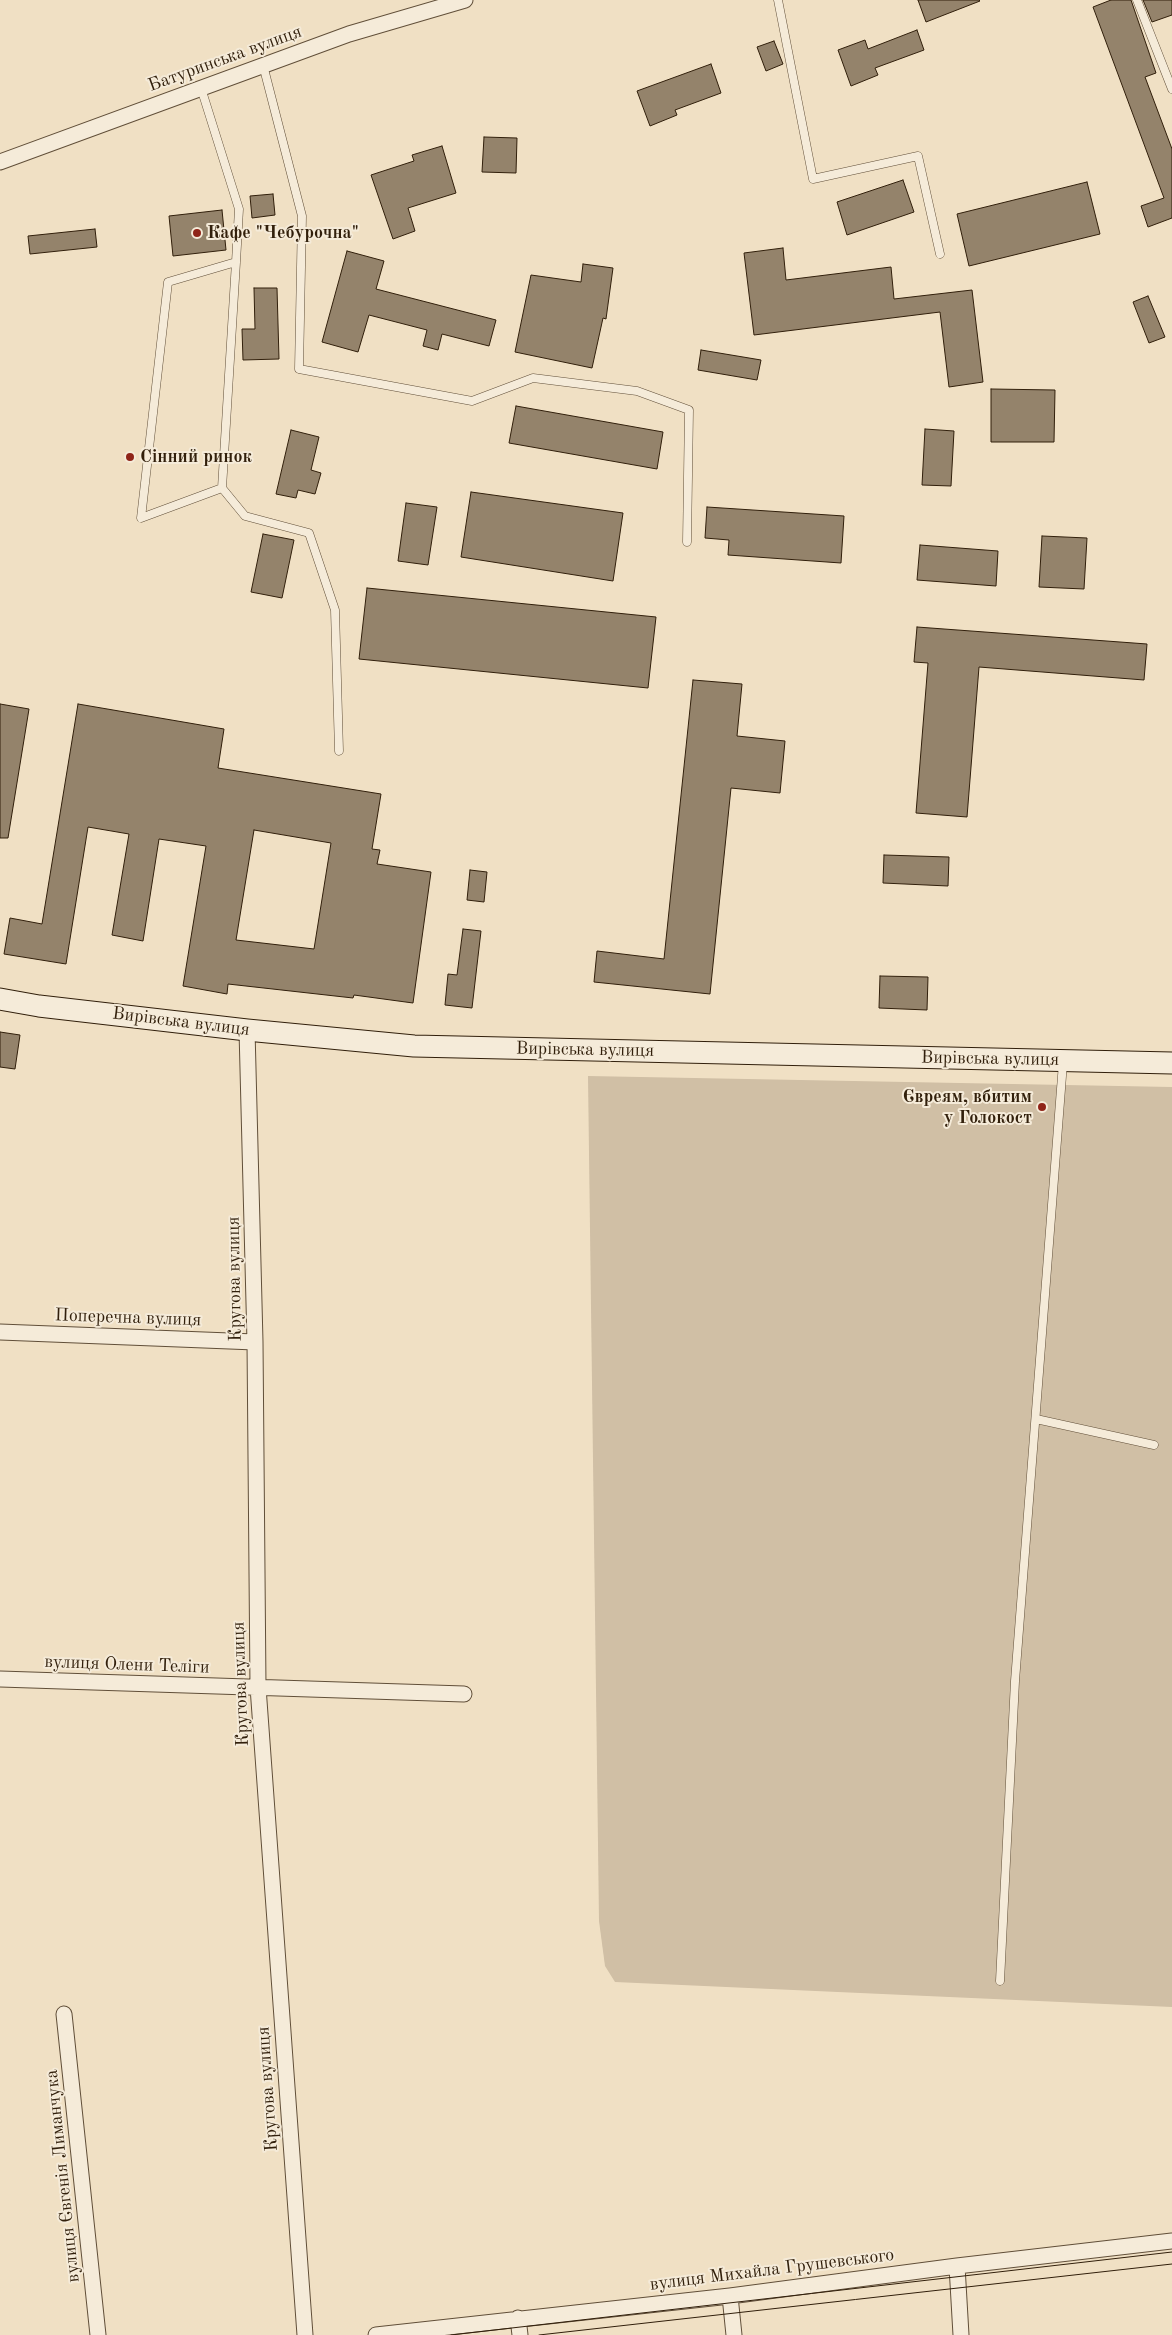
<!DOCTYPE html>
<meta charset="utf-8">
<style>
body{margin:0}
canvas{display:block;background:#f0e0c4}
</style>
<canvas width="1172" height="2335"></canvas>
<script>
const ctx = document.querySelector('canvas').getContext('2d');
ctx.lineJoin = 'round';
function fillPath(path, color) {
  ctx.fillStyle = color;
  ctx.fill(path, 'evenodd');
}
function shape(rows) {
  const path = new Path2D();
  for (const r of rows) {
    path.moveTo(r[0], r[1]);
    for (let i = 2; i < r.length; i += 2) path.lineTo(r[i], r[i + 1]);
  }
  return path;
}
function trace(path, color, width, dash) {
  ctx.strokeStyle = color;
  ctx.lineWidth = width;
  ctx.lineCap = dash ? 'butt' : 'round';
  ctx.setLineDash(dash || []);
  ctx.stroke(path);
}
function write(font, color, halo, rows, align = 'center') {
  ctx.font = font + ' "Old Standard TT",serif';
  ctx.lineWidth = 4;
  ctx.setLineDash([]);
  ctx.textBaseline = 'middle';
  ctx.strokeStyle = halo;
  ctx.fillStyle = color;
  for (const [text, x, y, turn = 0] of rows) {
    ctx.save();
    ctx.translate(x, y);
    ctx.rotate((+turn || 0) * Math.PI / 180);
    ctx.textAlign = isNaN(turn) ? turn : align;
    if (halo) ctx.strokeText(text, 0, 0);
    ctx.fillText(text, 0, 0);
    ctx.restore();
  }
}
fillPath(shape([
 [588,1076,1172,1087,1172,2007,615,1982,605,1966,599,1921]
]), '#d0bfa5');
const building = shape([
 [918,0,979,0,980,1,926,22,918,0],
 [1111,0,1131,0,1156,73,1145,77,1172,149,1172,218,1148,227,1141,206,1164,198,1093,7,1111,0],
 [1143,0,1172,0,1172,15,1152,22,1143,0],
 [917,30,924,50,875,68,878,75,851,86,838,50,865,40,868,49,917,30],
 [774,41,783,64,766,71,757,47,774,41],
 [711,64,721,93,675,110,677,115,650,126,637,91,711,64],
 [484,137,517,138,516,173,482,172,484,137],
 [442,146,456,193,408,208,415,231,393,239,371,175,414,161,412,155,442,146],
 [903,180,914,212,847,235,837,202,903,180],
 [1087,182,1100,234,969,266,957,214,1087,182],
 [273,194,275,215,252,218,250,196,273,194],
 [222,210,226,250,173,256,169,216,222,210],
 [95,229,97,247,30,254,28,236,95,229],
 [783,248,786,280,891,267,894,299,972,290,983,382,949,387,940,312,754,335,744,253,783,248],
 [347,251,384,261,376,289,496,320,489,346,442,334,438,350,423,346,427,330,369,315,358,352,322,342,347,251],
 [583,264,613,268,606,319,603,318,592,368,515,352,531,275,581,282,583,264],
 [254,288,277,288,279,359,243,360,242,329,255,329,254,288],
 [1148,296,1165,337,1149,343,1133,302,1148,296],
 [701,350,761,360,757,380,698,370,701,350],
 [991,389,1055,390,1054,442,991,442,991,389],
 [516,406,663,432,657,469,509,443,516,406],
 [925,429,954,431,951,486,922,485,925,429],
 [291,430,319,437,311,470,321,473,315,494,298,490,296,498,276,494,291,430],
 [471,492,623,513,613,581,461,557,471,492],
 [406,503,437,507,428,565,398,561,406,503],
 [707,507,844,516,841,563,728,555,729,540,705,538,707,507],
 [263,534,294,540,282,598,251,592,263,534],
 [1042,536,1087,538,1084,589,1039,587,1042,536],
 [920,545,998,551,996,586,917,580,920,545],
 [367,588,656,617,648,688,359,659,367,588],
 [917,627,1147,644,1144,680,979,667,967,817,916,813,928,663,914,662,917,627],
 [693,680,742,684,737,736,785,741,780,793,731,788,710,994,594,982,597,951,664,959,693,680],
 [0,704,29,709,8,838,0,838,0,704],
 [78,704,224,729,218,768,381,794,372,849,380,850,377,864,431,872,413,1003,354,995,353,998,228,984,227,994,183,986,206,846,159,839,143,941,112,935,129,834,88,827,66,964,4,954,10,918,42,924,78,704],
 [254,830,331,843,314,949,236,940,254,830],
 [884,855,949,857,948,886,883,883,884,855],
 [470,870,487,872,484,902,467,900,470,870],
 [463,929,481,931,472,1008,445,1005,448,974,457,975,463,929],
 [880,976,928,977,927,1010,879,1008,880,976],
 [0,1032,20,1035,15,1069,0,1067,0,1032]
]);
fillPath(building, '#94836b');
trace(building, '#311f0b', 1);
const lane = shape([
 [778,0,813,179,918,156,940,254],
 [1137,0,1172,89],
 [263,65,302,216,299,369,472,401,533,378,637,391,689,410,687,542],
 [201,88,239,209,236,262,222,488,141,518,168,282,236,262],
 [222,488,245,516,309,533,335,610,339,751],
 [1036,1419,1154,1445],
 [1000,1981,1015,1681,1063,1063]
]);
const street = shape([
 [0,162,349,34,465,0],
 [247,1030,255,1342,258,1687,305,2335],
 [0,1332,255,1342],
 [0,1679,464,1694],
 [64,2014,98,2335],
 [957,2266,961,2335],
 [730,2296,734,2335],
 [518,2318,520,2335],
 [376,2335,730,2296,957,2266,1172,2241]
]);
const secondary = shape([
 [0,999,39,1006,247,1030,414,1046,1172,1063]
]);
trace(lane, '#614f39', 9);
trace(street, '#614f39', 17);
trace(secondary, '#311f0b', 23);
trace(lane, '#f5ebd9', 8);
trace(street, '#f5ebd9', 15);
trace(secondary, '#f5ebd9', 21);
trace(shape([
 [451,2335,1172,2252],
 [539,2335,1172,2264]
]), '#311f0b', 1);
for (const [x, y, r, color] of [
 [197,233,5,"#8f2418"],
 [130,457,5,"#8f2418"],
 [1042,1107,5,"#8f2418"]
]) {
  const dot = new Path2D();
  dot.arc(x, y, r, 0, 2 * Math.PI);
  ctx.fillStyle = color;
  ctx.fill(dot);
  trace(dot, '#f5ebd9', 2);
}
write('18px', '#311f0b', '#f5ebd9', [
 ["Батуринська вулиця",225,59,-20],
 ["Вирівська вулиця",181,1022,7],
 ["Вирівська вулиця",585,1050,1],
 ["Вирівська вулиця",990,1059,1],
 ["Кругова вулиця",235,1279,-91],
 ["Поперечна вулиця",128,1318,2],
 ["вулиця Олени Теліги",127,1665,2],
 ["Кругова вулиця",241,1684,-92],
 ["Кругова вулиця",268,2089,-94],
 ["вулиця Євгенія Лиманчука",63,2176,-96],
 ["вулиця Михайла Грушевського",772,2270,-7]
]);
write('bold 18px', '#311f0b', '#f5ebd9', [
 ["Кафе \"Чебурочна\"",207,233],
 ["Сінний ринок",140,457],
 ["Євреям, вбитим",1032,1097,"right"],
 ["у Голокост",1032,1118,"right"]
], 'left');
</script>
